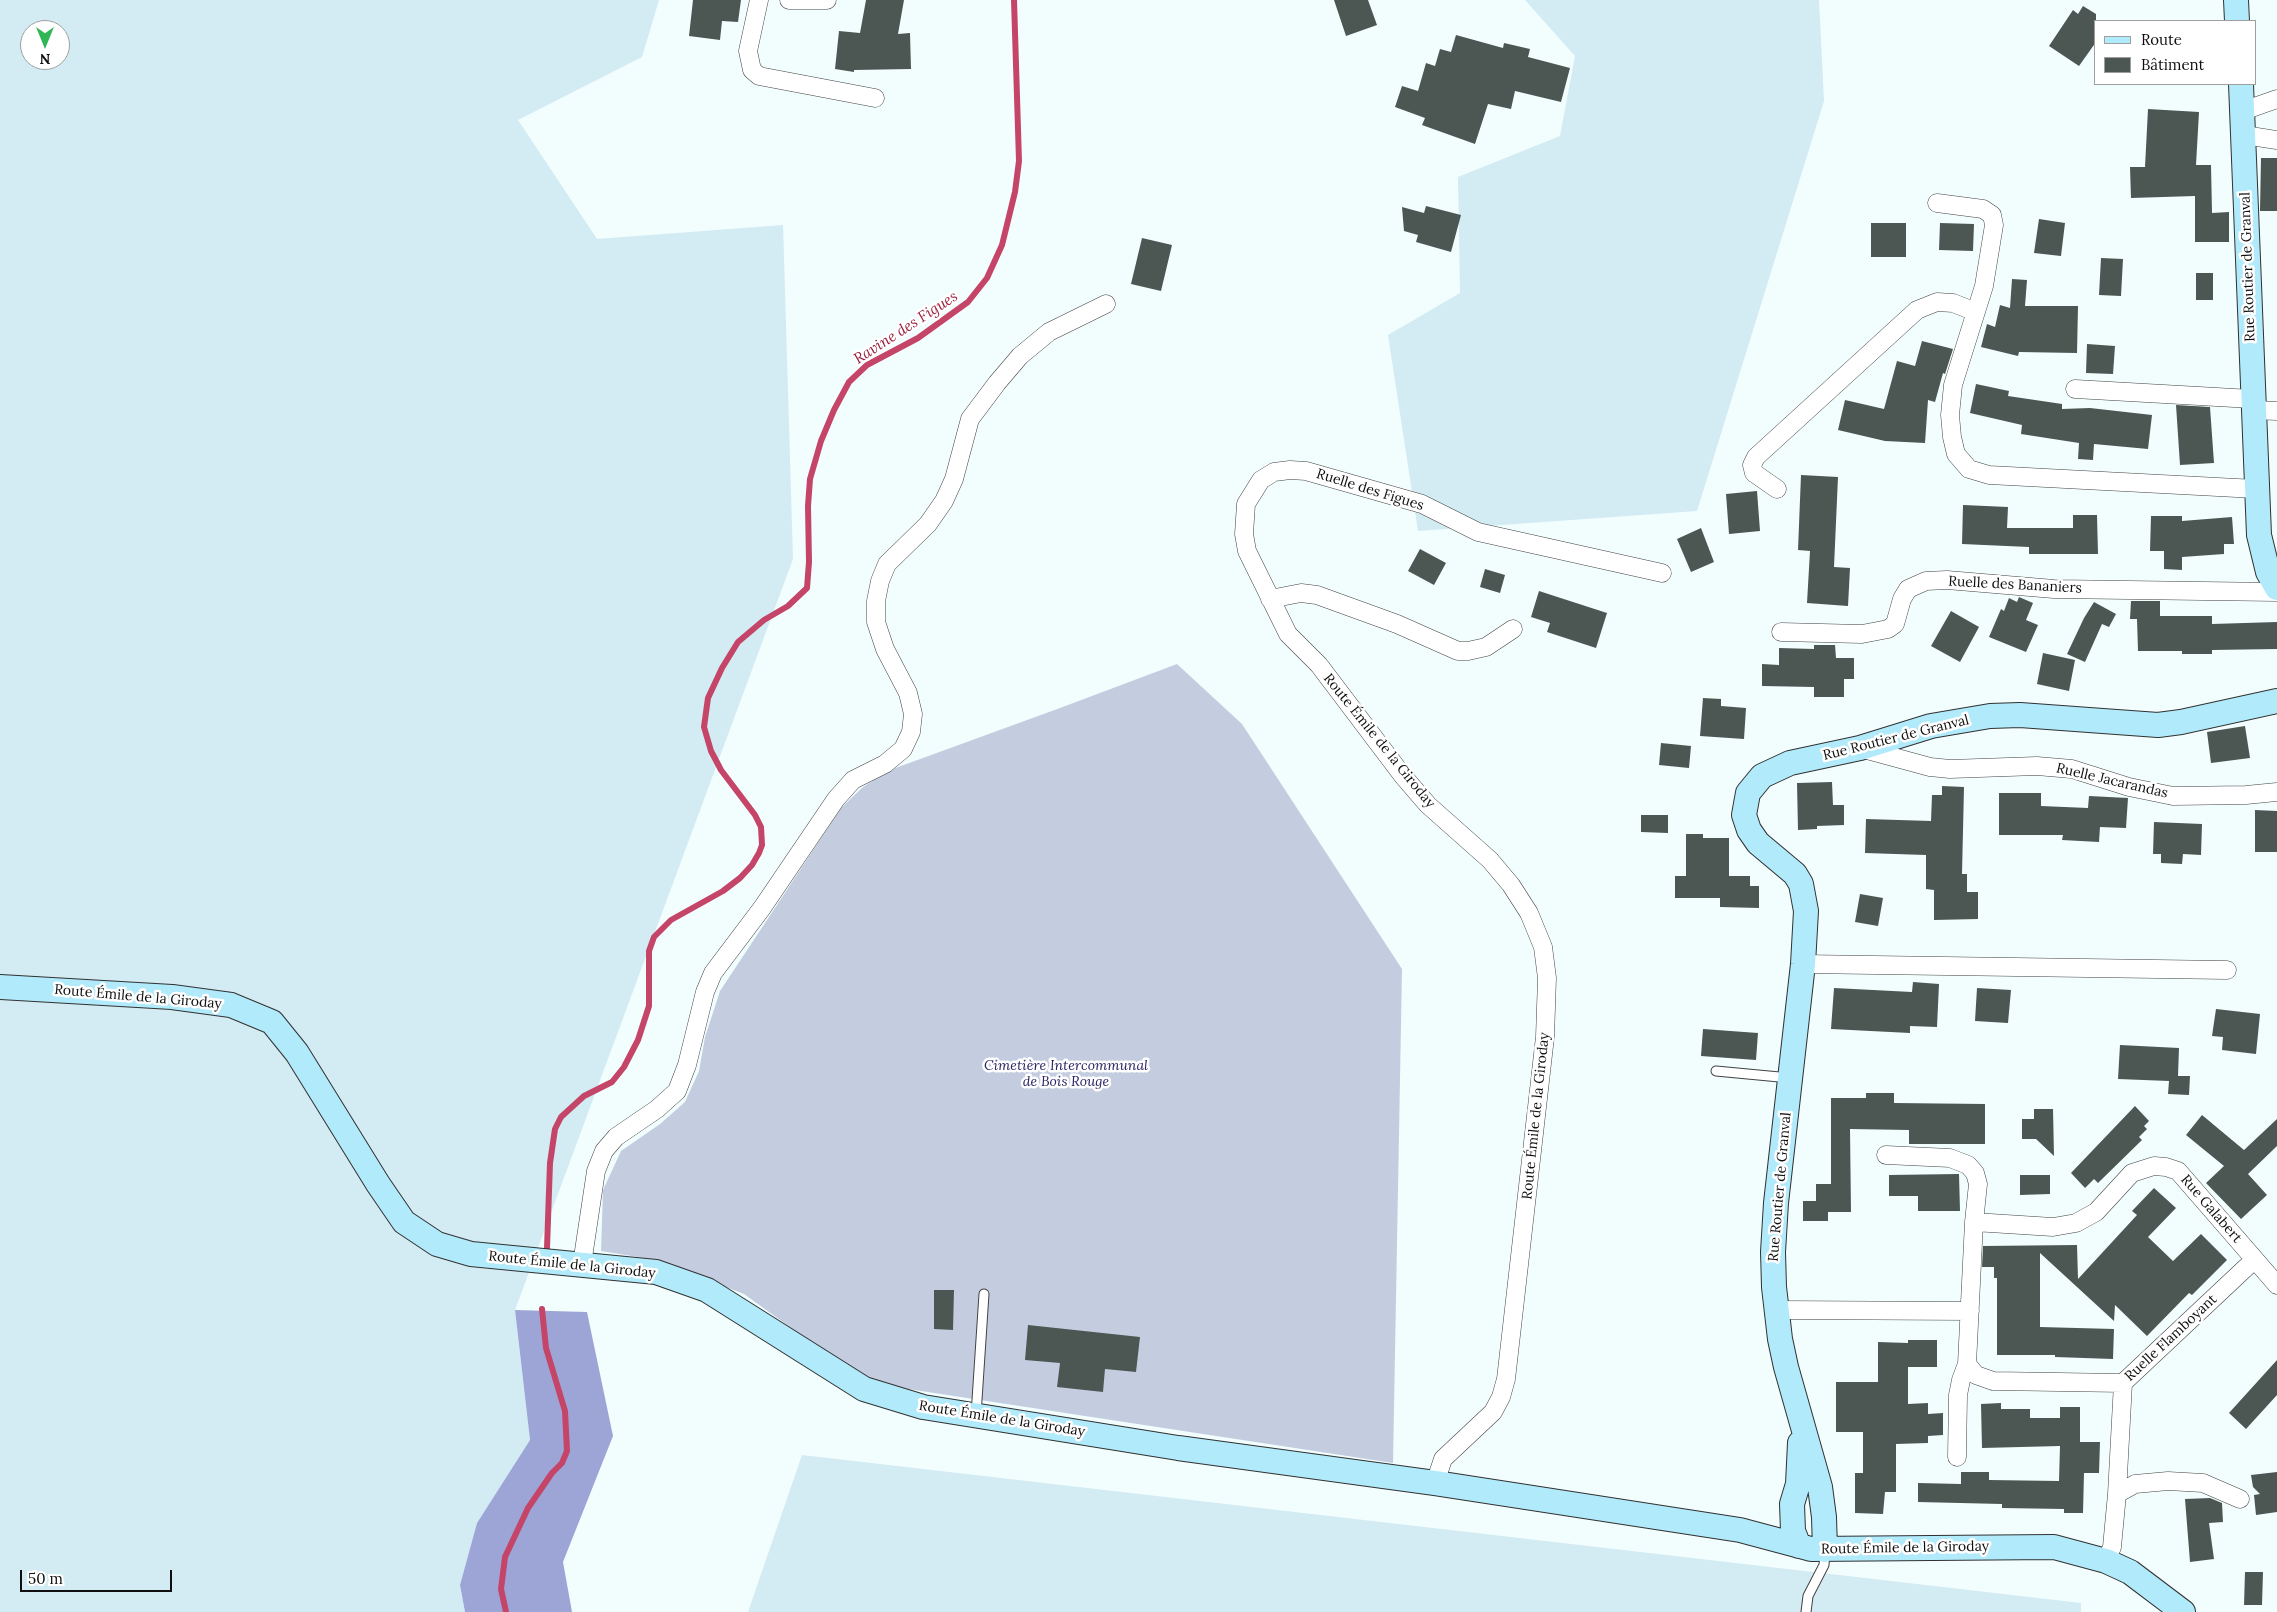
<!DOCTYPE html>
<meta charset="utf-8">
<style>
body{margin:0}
#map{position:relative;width:2277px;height:1612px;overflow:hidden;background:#f2fdfe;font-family:Lora,serif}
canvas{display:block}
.legend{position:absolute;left:2094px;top:20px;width:162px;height:65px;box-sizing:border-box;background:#fff;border:1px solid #9f9f9f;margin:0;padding:6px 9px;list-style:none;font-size:15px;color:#0f0f0f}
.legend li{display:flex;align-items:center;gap:10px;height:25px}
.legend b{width:25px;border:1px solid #9f9f9f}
.north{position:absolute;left:20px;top:20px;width:50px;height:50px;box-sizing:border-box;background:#fff;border:1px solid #9f9f9f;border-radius:50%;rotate:180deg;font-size:14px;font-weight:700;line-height:20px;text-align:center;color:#0f0f0f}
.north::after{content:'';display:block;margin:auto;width:18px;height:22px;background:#2fb755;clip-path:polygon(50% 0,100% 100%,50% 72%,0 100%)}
.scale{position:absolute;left:20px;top:1570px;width:152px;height:22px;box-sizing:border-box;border:2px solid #0f0f0f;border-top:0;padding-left:6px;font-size:15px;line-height:18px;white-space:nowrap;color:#0f0f0f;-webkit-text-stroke:4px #fff;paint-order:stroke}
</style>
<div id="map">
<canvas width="2277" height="1612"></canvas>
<ul class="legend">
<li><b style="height:6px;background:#b1eafa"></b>Route</li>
<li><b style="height:14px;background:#4c5754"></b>Bâtiment</li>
</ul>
<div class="north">N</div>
<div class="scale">50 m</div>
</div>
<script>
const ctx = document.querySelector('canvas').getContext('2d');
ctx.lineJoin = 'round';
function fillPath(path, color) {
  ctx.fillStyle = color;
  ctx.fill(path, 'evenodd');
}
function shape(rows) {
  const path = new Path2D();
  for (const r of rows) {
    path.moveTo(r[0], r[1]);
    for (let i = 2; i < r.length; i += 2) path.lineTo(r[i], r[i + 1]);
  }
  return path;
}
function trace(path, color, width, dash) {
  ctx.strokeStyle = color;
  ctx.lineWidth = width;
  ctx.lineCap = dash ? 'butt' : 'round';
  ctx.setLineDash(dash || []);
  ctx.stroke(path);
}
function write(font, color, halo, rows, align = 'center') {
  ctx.font = font + ' Lora,serif';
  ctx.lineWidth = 5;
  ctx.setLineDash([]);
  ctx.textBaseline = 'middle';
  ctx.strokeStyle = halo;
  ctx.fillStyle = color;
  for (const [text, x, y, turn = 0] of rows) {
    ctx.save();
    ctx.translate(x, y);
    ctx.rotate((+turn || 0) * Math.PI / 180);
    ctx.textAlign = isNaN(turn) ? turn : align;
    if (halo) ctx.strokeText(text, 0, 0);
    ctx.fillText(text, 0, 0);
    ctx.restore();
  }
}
fillPath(shape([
 [0,0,659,0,642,57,518,120,597,239,783,225,793,559,515,1310,530,1440,477,1523,460,1585,465,1612,0,1612],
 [30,30,60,30,60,60,30,60],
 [1525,0,1819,0,1824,101,1697,511,1418,531,1388,335,1460,293,1458,177,1560,136,1575,56],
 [802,1455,2081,1603,2081,1612,748,1612]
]), '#d3ebf3');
fillPath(shape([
 [515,1310,587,1312,613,1436,563,1562,572,1612,465,1612,460,1585,477,1523,530,1440]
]), '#9da5d7');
fillPath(shape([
 [1177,664,1242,724,1402,969,1393,1463,895,1387,863,1375,830,1356,744,1294,656,1260,601,1251,603,1190,621,1151,660,1124,685,1102,699,1071,705,1037,720,991,841,808,863,787,890,770,1060,708]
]), '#c4cde0');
trace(shape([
 [547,1248,550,1163,555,1129,561,1117,584,1096,612,1082,624,1067,638,1040,649,1006,649,951,654,937,671,920,723,891,740,878,752,865,759,853,762,845,761,827,755,815,721,770,711,751,704,727,708,698,722,668,738,642,764,620,788,606,807,588,809,562,808,506,810,479,821,441,834,410,849,382,867,365,918,338,968,302,987,278,1002,245,1015,192,1019,161,1014,0],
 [506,1612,501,1589,505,1557,528,1508,552,1473,562,1463,567,1451,565,1411,546,1348,542,1309]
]), '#c54568', 6);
fillPath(shape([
 [693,0,741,0,738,22,722,21,720,40,689,36],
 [866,0,904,0,898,34,910,33,911,69,854,70,854,72,835,69,839,31,860,33],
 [1334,0,1368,0,1377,25,1346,36],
 [2083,6,2096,14,2096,42,2079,66,2049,46,2073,10,2078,14],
 [1456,35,1503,48,1504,43,1530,49,1528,57,1570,68,1561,102,1515,91,1511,109,1488,104,1475,144,1422,125,1425,118,1395,107,1402,86,1418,91,1426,63,1435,66,1440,49,1451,52],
 [2148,109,2199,112,2196,165,2211,165,2212,213,2229,212,2229,242,2195,242,2195,196,2131,198,2130,167,2145,167],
 [2261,158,2277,158,2277,211,2260,211],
 [1426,206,1461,215,1451,252,1416,242,1418,235,1404,231,1402,207,1424,213],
 [2039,219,2065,223,2061,256,2034,253],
 [1871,223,1906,223,1906,257,1871,257],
 [1940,223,1974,224,1973,251,1939,250],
 [1142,238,1172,245,1161,291,1131,284],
 [2101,258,2123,259,2121,296,2099,295],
 [2196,273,2213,273,2213,300,2196,300],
 [2012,279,2027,280,2025,306,2078,306,2077,353,2019,352,2018,356,1981,347,1987,324,1995,327,2000,305,2010,308],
 [1922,341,1953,349,1945,374,1943,373,1935,402,1928,400,1925,443,1885,441,1838,430,1845,400,1884,409,1897,361,1915,366],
 [2087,344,2115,346,2113,374,2086,373],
 [1976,384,2009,391,2008,396,2062,404,2062,409,2090,408,2152,415,2148,449,2094,444,2093,460,2078,459,2079,443,2021,434,2022,425,1970,413],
 [2176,405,2210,407,2214,463,2180,465],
 [1801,475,1838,477,1834,567,1850,568,1848,606,1807,603,1810,551,1798,550],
 [1757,491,1760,531,1729,534,1726,494],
 [1963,505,2008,507,2007,528,2073,528,2073,515,2097,515,2098,554,2029,554,2029,547,1962,544],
 [2151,516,2182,516,2182,521,2232,517,2234,544,2224,544,2224,554,2182,557,2182,570,2164,569,2164,551,2150,551],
 [1701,528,1714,562,1691,572,1677,539],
 [1420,549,1446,563,1434,585,1408,571],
 [1485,569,1505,575,1500,593,1480,587],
 [1539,591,1607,613,1596,648,1547,632,1550,623,1531,617],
 [2019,597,2033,603,2026,620,2038,625,2026,652,1989,637,2001,609,2004,611,2009,598,2017,602],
 [2131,601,2160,601,2160,616,2212,616,2212,624,2277,622,2277,649,2212,650,2212,654,2182,654,2182,651,2138,651,2137,619,2130,619],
 [2094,602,2116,614,2109,627,2102,624,2085,662,2067,654,2084,618],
 [1951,611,1979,627,1960,662,1931,646],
 [1814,645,1835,645,1836,658,1854,658,1854,679,1844,679,1844,697,1814,697,1814,687,1762,686,1762,664,1779,665,1779,648,1814,649],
 [2043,653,2075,660,2069,691,2037,684],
 [1703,698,1721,699,1721,706,1746,708,1744,739,1700,736],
 [2245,726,2250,758,2211,763,2207,732],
 [1661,743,1691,746,1689,768,1659,765],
 [1832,782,1833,805,1844,805,1844,825,1817,826,1817,829,1798,830,1797,783],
 [1942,786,1964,787,1962,874,1967,874,1967,892,1978,892,1978,919,1934,920,1934,890,1926,889,1926,855,1865,853,1866,819,1931,821,1932,795,1942,795],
 [1999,793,2041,793,2041,806,2088,808,2089,796,2128,798,2126,828,2100,827,2099,842,2062,840,2063,835,1999,835],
 [2255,810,2277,811,2277,852,2255,852],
 [1641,815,1668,815,1668,833,1641,832],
 [2154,822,2202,824,2201,855,2183,854,2182,864,2161,863,2161,854,2153,854],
 [1686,834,1703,834,1703,838,1729,838,1729,876,1750,876,1750,886,1759,886,1759,908,1720,907,1720,898,1675,898,1675,876,1686,876],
 [1860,894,1883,898,1878,926,1855,922],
 [1913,982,1939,984,1937,1027,1910,1026,1910,1033,1831,1029,1834,988,1912,992],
 [1977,988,2011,990,2008,1023,1975,1021],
 [2216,1009,2260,1014,2256,1054,2222,1050,2223,1037,2212,1036],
 [1703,1029,1758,1033,1756,1060,1701,1056],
 [2120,1045,2179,1048,2178,1076,2190,1076,2189,1095,2168,1094,2169,1081,2118,1079],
 [1866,1093,1894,1093,1894,1103,1985,1104,1985,1144,1909,1144,1909,1130,1850,1129,1851,1212,1828,1212,1828,1221,1803,1221,1803,1201,1816,1201,1816,1184,1831,1184,1831,1098,1866,1098],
 [2135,1106,2149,1121,2144,1126,2147,1129,2139,1137,2142,1140,2098,1183,2094,1179,2085,1188,2071,1173],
 [2034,1109,2053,1109,2054,1156,2036,1139,2022,1139,2022,1119,2034,1119],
 [2202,1115,2244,1150,2277,1119,2277,1146,2248,1174,2267,1195,2241,1219,2206,1183,2224,1166,2186,1135],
 [1959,1174,1960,1211,1918,1211,1918,1196,1889,1196,1889,1175],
 [2020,1175,2050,1175,2050,1194,2020,1195],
 [2154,1188,2176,1208,2148,1237,2173,1261,2201,1234,2227,1260,2192,1295,2189,1293,2147,1336,2115,1305,2114,1321,2040,1253,2040,1327,2114,1329,2113,1359,2055,1357,2055,1355,1997,1355,1997,1278,1994,1278,1994,1267,1982,1267,1983,1246,2077,1245,2078,1279,2137,1215,2132,1211],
 [934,1290,954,1290,953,1330,934,1329],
 [1028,1325,1140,1337,1136,1372,1105,1369,1103,1392,1057,1387,1060,1363,1025,1360],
 [1908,1340,1937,1340,1937,1367,1908,1367,1908,1404,1928,1403,1928,1414,1943,1413,1943,1435,1928,1436,1928,1443,1896,1444,1896,1492,1885,1492,1883,1514,1855,1513,1855,1473,1863,1473,1863,1432,1836,1432,1836,1382,1878,1382,1878,1342,1908,1343],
 [2277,1360,2277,1395,2246,1429,2229,1413],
 [2001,1403,2001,1409,2030,1409,2030,1418,2060,1418,2060,1407,2080,1407,2080,1442,2100,1442,2099,1473,2084,1473,2083,1513,2064,1513,2064,1509,2002,1508,2002,1504,1918,1502,1918,1483,1961,1484,1961,1472,1989,1472,1989,1480,2059,1481,2060,1446,1982,1448,1981,1404],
 [2277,1472,2277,1512,2256,1515,2254,1495,2260,1494,2253,1487,2251,1475],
 [2210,1498,2222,1503,2223,1522,2209,1523,2214,1559,2190,1562,2185,1499],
 [2245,1572,2263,1572,2262,1605,2244,1605]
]), '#4c5754');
const lane = shape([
 [1716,1071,1790,1078],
 [976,1415,984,1294],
 [1806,1612,1808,1596,1824,1565,1825,1552]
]);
const street = shape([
 [759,0,748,51,752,70,759,76,875,98],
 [789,0,827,0],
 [2243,111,2277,99],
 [2244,135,2277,140],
 [1937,203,1983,209,1992,215,1994,225,1984,286,1953,385,1950,415,1952,437,1956,454,1969,469,1989,475,2256,489],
 [2075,389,2252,399],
 [2253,410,2277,411],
 [1777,489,1754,473,1752,465,1756,457,1917,310,1937,302,1953,303,1976,312],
 [1270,599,1301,593,1317,595,1397,624,1458,651,1468,651,1486,647,1513,629],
 [1781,632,1862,634,1888,629,1895,624,1902,599,1908,589,1926,581,1947,580,2054,589,2277,592],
 [1860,748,1930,767,1950,769,2037,766,2072,769,2129,787,2173,796,2246,795,2277,792],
 [1803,964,2227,970],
 [1886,1155,1950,1158,1968,1165,1975,1173,1978,1184,1974,1222],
 [582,1264,596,1171,604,1151,616,1137,657,1109,677,1091,687,1065,705,992,713,973,762,908,836,799,853,780,885,764,903,749,911,732,913,714,908,693,885,649,876,622,876,601,880,581,887,564,928,524,944,501,954,479,970,419,997,383,1020,356,1049,332,1106,304],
 [1776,1310,1970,1311],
 [2123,1383,1993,1381,1976,1375,1967,1364,1974,1222,2053,1227,2076,1223,2096,1212,2132,1173,2154,1166,2166,1167,2178,1171,2277,1285],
 [1957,1457,1958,1395,1961,1380,1967,1364],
 [1435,1483,1443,1459,1493,1412,1501,1397,1506,1379,1545,1037,1547,978,1543,947,1529,913,1511,885,1490,860,1428,805,1403,776,1319,665,1288,634,1247,551,1244,534,1246,504,1261,480,1274,472,1290,470,1306,471,1422,504,1478,532,1662,573],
 [2117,1494,2135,1484,2168,1481,2203,1483,2240,1499],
 [2106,1561,2112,1547,2117,1494,2123,1383,2254,1260]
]);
const secondary = shape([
 [2236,0,2237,21],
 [2241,84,2259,535,2268,572,2277,588],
 [0,987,172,997,231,1005,272,1022,297,1053,378,1184,404,1222,437,1244,471,1254,656,1272,707,1290,864,1389,923,1407,1178,1448,1435,1483,1740,1530,1811,1549,2054,1547,2106,1561,2130,1572,2183,1612],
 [1799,1546,1793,1531,1792,1504,1798,1484,1800,1443],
 [1825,1550,1824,1517,1820,1487,1786,1367,1780,1339,1774,1287,1773,1252,1776,1203,1803,964,1806,911,1801,884,1795,874,1758,843,1749,830,1744,815,1748,793,1762,776,1790,763,1860,748,1931,726,1990,716,2020,715,2158,725,2181,722,2277,701]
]);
trace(lane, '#424242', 11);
trace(street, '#424242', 19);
trace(secondary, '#313131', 26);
trace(lane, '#fff', 9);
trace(street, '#fff', 18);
trace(secondary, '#b1eafa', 24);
write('14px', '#0f0f0f', '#fff', [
 ["Rue Routier de Granval",2248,267,-92],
 ["Ruelle des Figues",1370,490,17],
 ["Ruelle des Bananiers",2015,585,3],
 ["Rue Routier de Granval",1896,738,-14],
 ["Route Émile de la Giroday",1379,741,51],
 ["Ruelle Jacarandas",2112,781,13],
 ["Route Émile de la Giroday",138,997,5],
 ["Route Émile de la Giroday",1536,1116,-84],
 ["Rue Routier de Granval",1780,1187,-85],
 ["Rue Galabert",2211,1209,49],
 ["Route Émile de la Giroday",572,1265,6],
 ["Ruelle Flamboyant",2171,1338,-43],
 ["Route Émile de la Giroday",1002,1419,9],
 ["Route Émile de la Giroday",1905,1548,-1]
]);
write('italic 14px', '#2a2364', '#fff', [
 ["Cimetière Intercommunal",1066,1066],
 ["de Bois Rouge",1066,1082]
]);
write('italic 15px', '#9a1f3d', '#fff', [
 ["Ravine des Figues",906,328,-33]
]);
</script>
